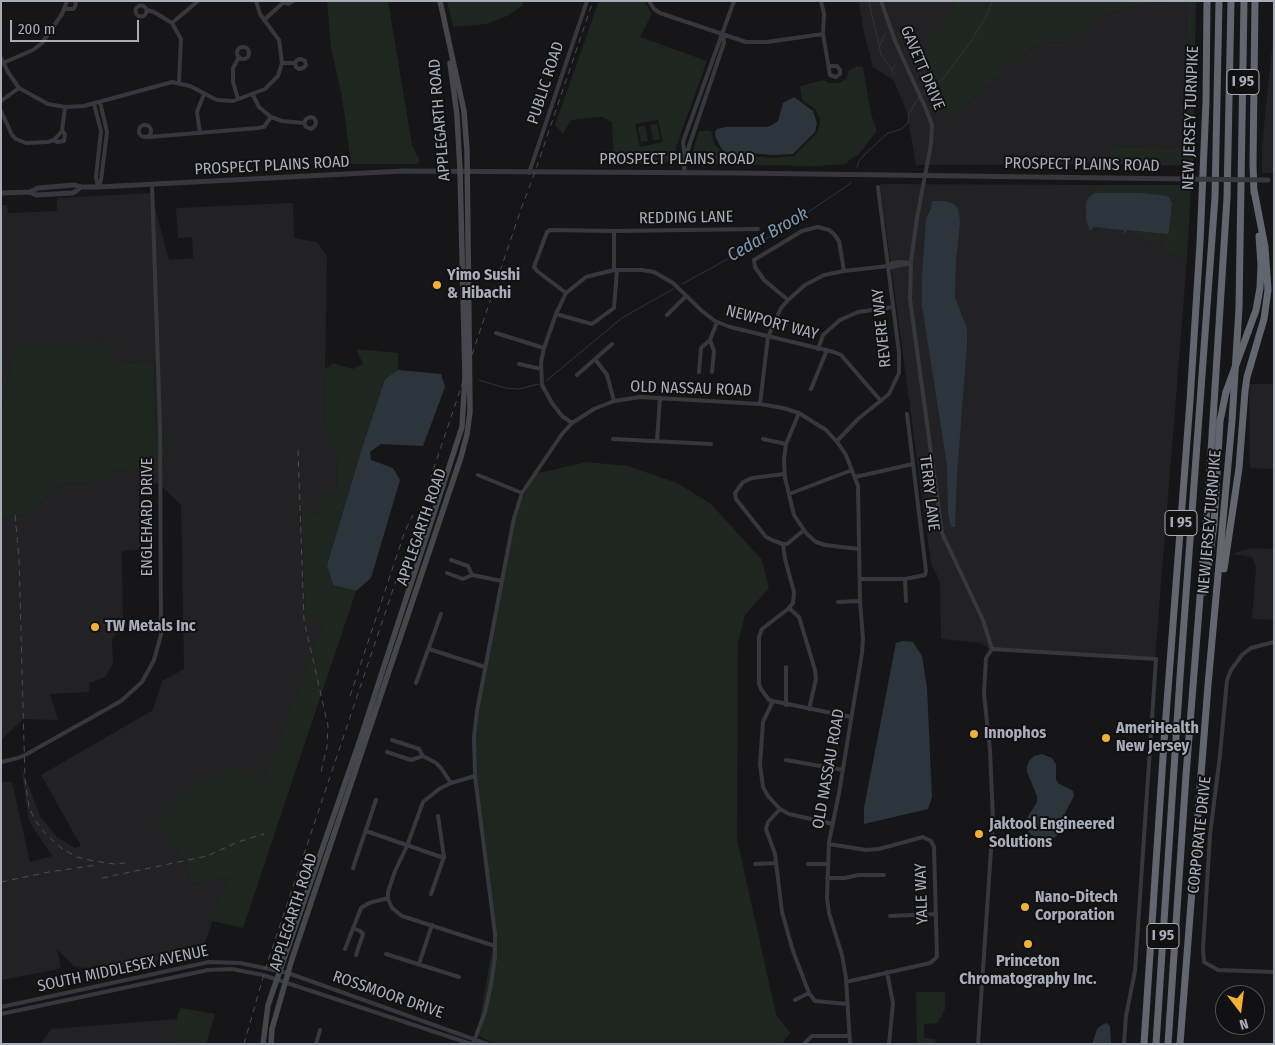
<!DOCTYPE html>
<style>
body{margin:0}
#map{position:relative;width:1275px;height:1045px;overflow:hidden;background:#161618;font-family:"Fira Sans Condensed",sans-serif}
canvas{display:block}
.frame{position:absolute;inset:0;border:2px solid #a8adb8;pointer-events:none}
.north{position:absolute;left:1215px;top:985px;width:50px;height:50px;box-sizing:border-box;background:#111113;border:1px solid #4d4f55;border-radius:50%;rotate:165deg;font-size:14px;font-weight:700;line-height:20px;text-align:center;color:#a8adb8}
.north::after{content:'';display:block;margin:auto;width:18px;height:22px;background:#f2b134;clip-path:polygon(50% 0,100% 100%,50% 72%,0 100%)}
.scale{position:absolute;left:10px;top:20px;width:129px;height:22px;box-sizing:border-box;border:2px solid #a8adb8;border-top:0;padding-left:6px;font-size:15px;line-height:18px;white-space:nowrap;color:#a8adb8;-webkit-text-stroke:4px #111113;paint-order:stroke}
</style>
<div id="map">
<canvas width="1275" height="1045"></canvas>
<div class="frame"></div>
<div class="north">N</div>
<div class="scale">200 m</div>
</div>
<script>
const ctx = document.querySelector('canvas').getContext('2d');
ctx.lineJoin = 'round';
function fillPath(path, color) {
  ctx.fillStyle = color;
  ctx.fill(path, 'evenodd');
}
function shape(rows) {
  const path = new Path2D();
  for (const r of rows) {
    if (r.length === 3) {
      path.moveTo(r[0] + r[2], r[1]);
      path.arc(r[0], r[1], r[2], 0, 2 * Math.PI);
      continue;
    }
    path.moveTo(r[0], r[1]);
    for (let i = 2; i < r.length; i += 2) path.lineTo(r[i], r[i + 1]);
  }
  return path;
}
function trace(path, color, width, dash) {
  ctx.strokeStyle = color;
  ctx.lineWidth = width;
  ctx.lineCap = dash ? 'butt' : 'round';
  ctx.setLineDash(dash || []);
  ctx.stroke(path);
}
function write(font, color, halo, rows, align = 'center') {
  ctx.font = font + ' "Fira Sans Condensed",sans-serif';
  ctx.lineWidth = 4;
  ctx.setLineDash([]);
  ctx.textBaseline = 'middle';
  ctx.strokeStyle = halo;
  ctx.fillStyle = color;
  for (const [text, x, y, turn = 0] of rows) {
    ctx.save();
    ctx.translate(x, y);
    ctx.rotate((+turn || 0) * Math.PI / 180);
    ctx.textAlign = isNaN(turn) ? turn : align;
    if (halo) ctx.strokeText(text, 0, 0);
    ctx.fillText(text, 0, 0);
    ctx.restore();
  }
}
fillPath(shape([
 [859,1,955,1,949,16,913,52,938,80,948,120,1039,42,1072,43,1103,15,1152,3,1186,1,1188,78,1185,148,1110,146,1109,164,916,165,907,113,894,81,873,67,863,29],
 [1274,28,1274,173,1262,173,1262,146],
 [880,184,1101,185,1091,193,1128,226,1139,239,1161,243,1166,252,1187,260,1155,659,1003,649,993,652,981,643,941,639,940,582,931,563],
 [151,193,169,260,193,258,192,237,178,238,176,208,293,203,294,238,317,242,327,256,324,430,337,453,338,491,318,514,309,512,311,503,301,504,305,621,324,621,265,778,158,827,186,861,191,885,228,877,202,951,113,970,75,967,57,949,61,967,55,970,1,980,1,782,12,782,30,862,52,856,29,821,21,766,40,816,57,837,75,848,81,846,41,775,153,710,162,681,184,669,181,505,158,483,139,489,141,549,122,551,123,624,112,640,113,664,105,677,89,683,89,692,50,694,58,720,23,719,1,740,1,520,15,516,28,514,62,483,93,484,122,468,157,468,175,437,156,437,154,361,115,364,114,342,15,346,1,414,1,205,7,205,8,213,57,211,57,198],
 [1249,384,1274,384,1274,469,1250,468],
 [1251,548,1274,549,1274,620,1252,619,1256,567,1252,557,1232,554],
 [178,1019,170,1044,40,1044,51,1029]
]), '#222225');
fillPath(shape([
 [327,1,388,1,412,145,420,161,417,164,351,164,342,97,331,48],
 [447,1,524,1,522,6,507,16,486,24,453,27],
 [599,1,644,1,652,14,640,37,707,61,676,147,675,162,614,165,612,122,602,117,571,120,563,134,555,125],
 [658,120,663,142,640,147,635,124],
 [955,1,968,2,1179,1,1152,3,1103,15,1072,43,1039,42,948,120,938,80,926,76,913,52,949,16],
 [1186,1,1196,1,1193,166,1109,164,1110,146,1185,148,1188,78],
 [857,66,863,67,871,114,877,131,858,155,849,160,846,164,815,166,693,164,694,147,699,131,711,131,715,145,727,157,749,156,772,158,794,156,817,133,820,123,820,118,815,109,802,100,800,86,824,80,829,83,839,83,846,79,849,70],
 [657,124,660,139,653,140,650,125],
 [645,126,648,141,641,142,638,127],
 [1101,185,1191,185,1187,260,1166,252,1161,243,1139,239,1128,226,1091,203,1091,193],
 [115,342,115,364,154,361,156,437,175,437,157,468,122,468,93,484,62,483,28,514,15,516,1,520,1,414,15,345],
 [356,349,398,353,398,370,385,379,361,451,327,564,333,585,356,591,243,928,212,921,228,877,191,885,186,861,158,827,158,812,196,784,232,766,265,777,324,621,305,621,301,503,312,503,309,512,317,514,323,493,338,491,337,453,324,430,325,369,333,363,353,369,363,364],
 [586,462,628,466,677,483,711,504,762,560,769,588,745,615,738,643,737,839,776,1014,790,1033,782,1044,494,1044,477,1035,495,933,473,747,502,573,513,516,535,474],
 [916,992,945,992,945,1009,938,1023,924,1024,924,1038,935,1039,936,1044,917,1044],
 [180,1008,215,1014,206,1044,170,1044]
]), '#1e261f');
fillPath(shape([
 [794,97,813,111,817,123,815,132,793,154,772,155,749,153,731,155,725,152,721,148,716,138,715,132,717,129,726,127,767,127,772,125,778,121,783,103],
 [1095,193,1140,193,1168,196,1172,203,1169,232,1168,234,1127,230,1125,234,1123,230,1094,227,1090,231,1086,220,1086,203,1088,198],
 [932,201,944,201,954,204,958,209,960,221,956,261,955,297,967,329,967,344,957,474,955,527,951,527,948,513,947,465,922,306,922,276,926,219,931,209],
 [398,370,441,374,445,387,423,446,381,444,370,452,371,460,393,468,400,480,371,578,356,591,333,585,327,565,361,451,385,379],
 [902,641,913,642,922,656,927,688,932,797,928,809,864,824,864,808,896,643],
 [1042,754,1052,758,1056,764,1056,779,1058,783,1073,791,1074,796,1063,817,1061,830,1059,834,1054,838,1045,839,1031,835,1026,828,1027,818,1037,802,1037,796,1027,772,1027,767,1029,761,1034,756],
 [1107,1023,1110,1026,1111,1044,1092,1044,1097,1029,1102,1025]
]), '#2c353c');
trace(shape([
 [869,2,881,54,895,75],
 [880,45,885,34],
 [892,70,896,63],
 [857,167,859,161,864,155,888,133,902,129,908,123,909,114,915,103,928,89,942,80,969,44,987,15,992,1],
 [682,284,785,228,851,183],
 [479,380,505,388,519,389,539,384],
 [546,381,622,318,673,289]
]), '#2c353c', 1);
trace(shape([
 [649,1,654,9,660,13,746,42,767,42,823,34],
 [821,1,824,14,823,34,830,75,836,77,840,74,840,70,837,66,830,66],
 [881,1,895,41,926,109,932,125,931,144,917,218,911,261,910,299,942,533,983,620,992,649,1156,659,1135,971,1126,1016,1124,1044],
 [284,2,288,4,293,1],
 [141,11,5.5],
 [65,9,73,9,75,7,76,1],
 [147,10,154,12,172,23,181,39,179,82],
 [264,20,285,1],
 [172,23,198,1],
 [243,53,6],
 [1,58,8,72,19,88,48,104,65,107,84,106,172,82,190,86,217,100,233,101,265,89,278,76,282,63,279,40,260,14,256,1],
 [3,63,33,50,42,43,62,14,67,1],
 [282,63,295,63,297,60,301,59,305,61,306,65,303,68,299,69,296,67,295,63],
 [253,95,259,107,271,117,282,121,304,123,306,127,311,129,315,126,316,122,314,118,310,117,306,119,304,123],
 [238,99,233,82,233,68,239,57],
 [1,101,19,88],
 [94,104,101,131,96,177,98,187],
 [1,111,12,135,16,139,26,143,48,142,54,140,62,131,65,107],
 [145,131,6],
 [200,133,197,112,204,94],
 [149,137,258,128,264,127,271,117],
 [54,140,57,142,64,141,65,134,62,131],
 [685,158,683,142,734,1],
 [529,173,587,1],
 [684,173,685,158,724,43,723,34],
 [98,187,101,180,107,132,100,102],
 [899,262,911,263,892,267,888,266,892,263,899,262],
 [614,270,614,231],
 [566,293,537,271,534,267,547,232,550,230,614,231,758,229],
 [788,300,764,280,755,267,754,260,802,231,818,227,829,230,834,234,839,241,844,271],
 [556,314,592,324,614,308,617,270],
 [667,315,686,296],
 [496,333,544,348],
 [710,340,714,351,712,372],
 [818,349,823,335,840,320,858,312,893,307],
 [595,359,607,375,614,401],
 [519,364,541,369],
 [699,372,701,348,710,340,717,322],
 [577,375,612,344],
 [811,389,827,350],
 [760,404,768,337,781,308,788,300,805,285,824,275,844,271,888,266],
 [799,413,786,444,784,459,785,478,794,515,806,533,816,542,825,545,859,549],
 [572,423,562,416,552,403,542,385,541,362,544,348,556,314,566,293,586,277,614,270,642,270,654,272,673,283,702,311,715,321,730,327,834,352,841,355,881,401],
 [613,439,711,444],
 [763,439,786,444],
 [657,441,660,398],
 [837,441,858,419,889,394,899,373,899,353,878,187],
 [784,474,752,478,743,482,735,493,736,499,766,537,772,540,783,544,787,544,804,530],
 [478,475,522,493],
 [855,477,913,464],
 [789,494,852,470],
 [783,544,785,559,794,592,793,603,788,609,762,629,759,637,759,684,761,689,769,700,773,701,851,717],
 [451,560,468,566,472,575,502,581],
 [447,573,463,579,472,575],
 [860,579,905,579,925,575,926,571,907,414],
 [905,579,906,601],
 [838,602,860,601],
 [789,608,799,617,815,670,816,679,809,709],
 [1274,642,1251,648,1242,655,1231,670,1227,680,1220,755,1210,835,1203,949,1204,962,1218,970,1274,972],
 [429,649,485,667],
 [416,683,441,614],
 [773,701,763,722,760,764,763,787,768,796,780,809,789,814,833,824],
 [786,705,786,667],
 [392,740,419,749,423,756,436,763,441,768,451,783],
 [387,752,411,760,423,756],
 [786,760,843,770],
 [1,762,18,758,25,755,121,701,142,682,154,660,161,635,160,426,152,184],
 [475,776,451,783,439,789,423,802,407,846,395,871,388,892,388,899,392,908,402,916,495,946],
 [780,809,768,822,766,829,775,854,782,912,793,951,809,993,815,1001,847,1004],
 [366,831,444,858],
 [829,844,866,850,879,849,923,837,931,841,934,847,937,957,930,963,846,982],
 [755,864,776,863],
 [808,864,827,864],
 [353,868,376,800],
 [827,878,845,878,858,875,884,875],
 [431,894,444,857,438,816],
 [890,916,935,914],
 [353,928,360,931,363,934,356,955],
 [345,949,361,908,369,903,388,898],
 [386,954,459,977],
 [419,964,432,925],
 [887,972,893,1003,889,1044],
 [795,1000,809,993],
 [1,1007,209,962,240,963,288,973,487,1044],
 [1,1014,208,970,232,969,263,975,471,1044],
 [316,1044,320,1030],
 [473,1044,485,1012,491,984,495,957,495,934,475,776,474,737,477,711,514,518,522,493,562,434,572,423,594,409,614,401,641,397,760,404,783,408,799,413,826,430,838,443,846,455,858,486,860,601,863,639,862,653,839,793,829,842,827,898,829,913,842,955,846,978,850,1044],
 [804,1044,812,1036,850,1036],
 [978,1044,993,820,990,750,984,694,986,658,992,649]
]), '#37383d', 4);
trace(shape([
 [30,192,36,195,73,193,81,187],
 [1,193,30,192,38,188,74,185,81,187,98,187,403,171,738,173,1185,179]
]), '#37383d', 5);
trace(shape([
 [263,1044,268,1005,360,740,462,427,465,377,460,171,457,115,450,63],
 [271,1044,272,1029,292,959,461,457,467,434,470,412,467,151,464,111,440,1]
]), '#45474d', 5.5);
trace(shape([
 [1254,193,1253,165,1255,1],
 [1248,332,1256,310,1260,288,1261,265,1259,236],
 [1224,569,1239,468,1245,391,1247,377,1264,319,1268,290,1265,247,1254,190],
 [1205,592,1214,524,1220,421,1226,392],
 [1144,1044,1164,742,1190,401,1200,243,1206,102,1207,1],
 [1156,1044,1180,677,1215,197,1219,1],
 [1168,1044,1186,775,1209,483,1227,198,1231,1],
 [1180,1044,1208,685,1232,421,1239,308,1244,1]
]), '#63666e', 7);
trace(shape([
 [298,450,304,620,328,726,327,747,321,772],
 [15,515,19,558,25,780,29,807,35,820,45,833,61,848,77,857,94,861,114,864,125,863],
 [350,696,405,531,413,515],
 [102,878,207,856,238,842,264,834],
 [1,882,49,872,97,865],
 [244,1044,266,967,521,209,535,172,593,1]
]), '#4a4c52', 1, [6, 5]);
trace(shape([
 [1185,179,1268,180]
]), '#37383d', 5);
trace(shape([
 [1226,392,1248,332]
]), '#63666e', 7);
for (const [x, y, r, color] of [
 [437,285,5,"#f2b134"],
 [95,627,5,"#f2b134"],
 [974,734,5,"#f2b134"],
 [1106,738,5,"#f2b134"],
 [979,834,5,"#f2b134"],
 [1025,907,5,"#f2b134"],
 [1028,944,5,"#f2b134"]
]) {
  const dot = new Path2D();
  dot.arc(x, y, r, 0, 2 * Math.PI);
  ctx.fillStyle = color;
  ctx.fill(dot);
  trace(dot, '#111113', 2);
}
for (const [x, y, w] of [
 [1243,82,32],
 [1181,523,32],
 [1163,936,32]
]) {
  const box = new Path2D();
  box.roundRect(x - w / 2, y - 12.5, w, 25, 4);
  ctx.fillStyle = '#111113';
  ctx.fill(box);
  trace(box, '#a8adb8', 1);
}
write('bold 15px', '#a8adb8', null, [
 ["I 95",1243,82],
 ["I 95",1181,523],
 ["I 95",1163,936]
]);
write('16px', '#a8adb8', '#111113', [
 ["GAVETT DRIVE",922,68,67],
 ["PUBLIC ROAD",546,83,-72],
 ["NEW JERSEY TURNPIKE",1191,118,-88],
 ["APPLEGARTH ROAD",440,120,-95],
 ["PROSPECT PLAINS ROAD",677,160],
 ["PROSPECT PLAINS ROAD",1082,165,1],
 ["PROSPECT PLAINS ROAD",272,166,-3],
 ["REDDING LANE",686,218,-1],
 ["NEWPORT WAY",772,323,15],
 ["REVERE WAY",882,328,-96],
 ["OLD NASSAU ROAD",691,389,2],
 ["TERRY LANE",929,493,83],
 ["ENGLEHARD DRIVE",148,517,-90],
 ["NEW JERSEY TURNPIKE",1210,522,-85],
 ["APPLEGARTH ROAD",422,527,-71],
 ["OLD NASSAU ROAD",829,769,-80],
 ["CORPORATE DRIVE",1200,835,-84],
 ["YALE WAY",922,894,-92],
 ["APPLEGARTH ROAD",294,912,-72],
 ["SOUTH MIDDLESEX AVENUE",123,969,-12],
 ["ROSSMOOR DRIVE",388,995,19]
]);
write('bold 16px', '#a8adb8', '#111113', [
 ["Yimo Sushi",447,276],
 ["& Hibachi",447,294],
 ["TW Metals Inc",105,627],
 ["AmeriHealth",1116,729],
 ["New Jersey",1116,747],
 ["Innophos",984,734],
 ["Jaktool Engineered",989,825],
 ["Solutions",989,843],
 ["Nano-Ditech",1035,898],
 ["Corporation",1035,916],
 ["Princeton",1028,962,"center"],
 ["Chromatography Inc.",1028,980,"center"]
], 'left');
write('italic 18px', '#7f9bb3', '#111113', [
 ["Cedar Brook",768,235,-30]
]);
</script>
